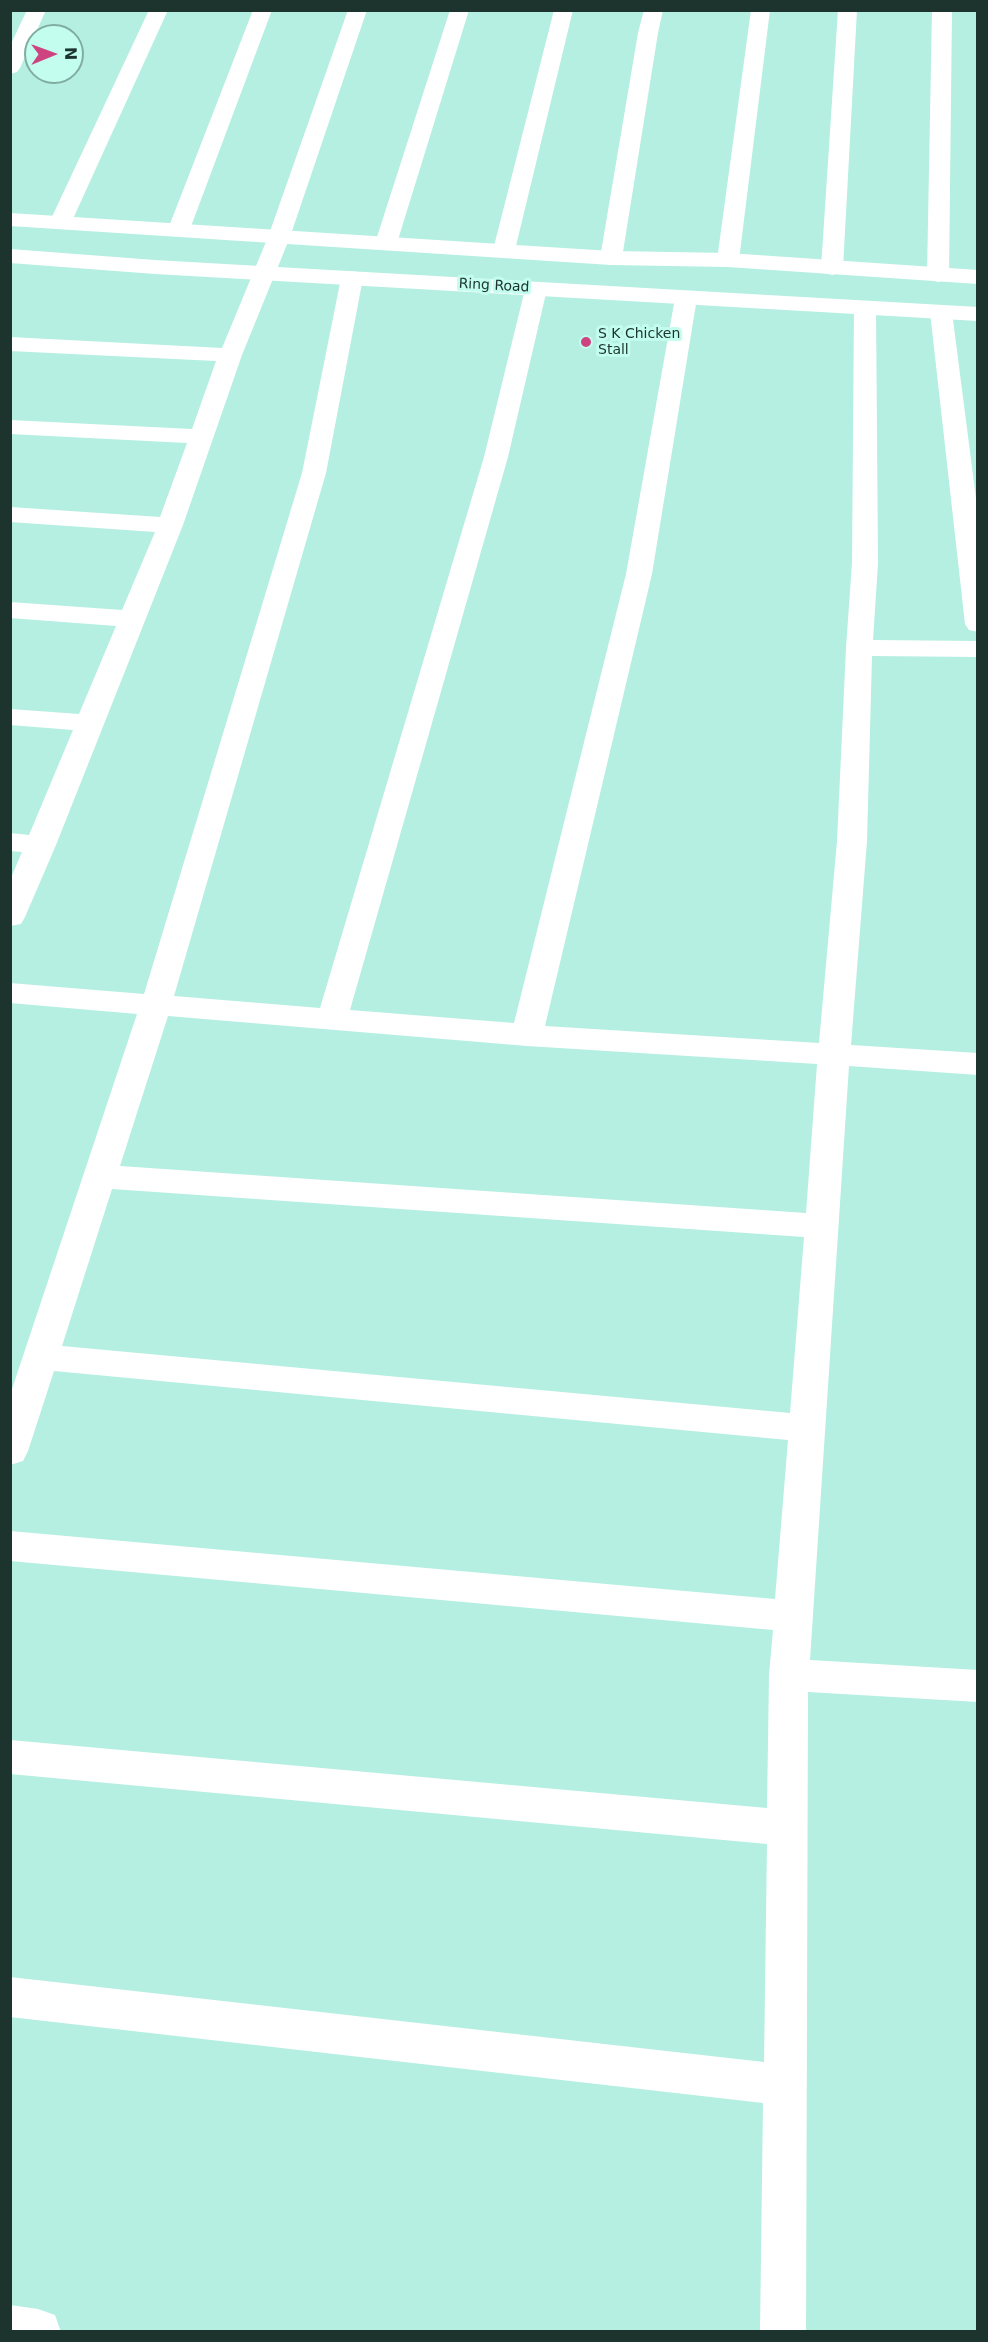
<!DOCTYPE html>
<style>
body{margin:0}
#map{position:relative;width:988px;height:2342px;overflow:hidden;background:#b5efe1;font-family:"DejaVu Sans",sans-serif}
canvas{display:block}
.frame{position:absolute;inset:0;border:12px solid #1c332e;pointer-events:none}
.north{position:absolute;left:24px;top:24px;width:60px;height:60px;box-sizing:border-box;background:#c2fdee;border:2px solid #80aca1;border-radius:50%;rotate:89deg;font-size:16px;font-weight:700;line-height:24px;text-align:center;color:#1c332e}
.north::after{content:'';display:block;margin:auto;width:21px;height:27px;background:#cd4480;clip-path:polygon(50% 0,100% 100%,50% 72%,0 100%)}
</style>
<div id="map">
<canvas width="988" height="2342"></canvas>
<div class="frame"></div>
<div class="north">N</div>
</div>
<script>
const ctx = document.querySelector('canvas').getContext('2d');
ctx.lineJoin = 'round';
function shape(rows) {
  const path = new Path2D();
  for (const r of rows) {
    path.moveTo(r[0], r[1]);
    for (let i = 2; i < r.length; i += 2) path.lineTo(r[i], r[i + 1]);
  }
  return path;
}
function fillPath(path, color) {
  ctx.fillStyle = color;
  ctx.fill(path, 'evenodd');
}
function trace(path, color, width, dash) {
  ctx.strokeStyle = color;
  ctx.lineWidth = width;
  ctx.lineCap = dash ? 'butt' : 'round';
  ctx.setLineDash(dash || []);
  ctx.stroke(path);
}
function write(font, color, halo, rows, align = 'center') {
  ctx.font = font + ' "DejaVu Sans",sans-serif';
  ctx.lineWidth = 6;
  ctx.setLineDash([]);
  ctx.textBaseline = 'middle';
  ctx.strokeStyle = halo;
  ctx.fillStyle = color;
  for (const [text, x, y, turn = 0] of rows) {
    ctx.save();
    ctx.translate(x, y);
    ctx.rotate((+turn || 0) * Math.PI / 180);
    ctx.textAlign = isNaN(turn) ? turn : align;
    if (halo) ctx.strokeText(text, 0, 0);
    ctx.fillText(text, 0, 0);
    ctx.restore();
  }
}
fillPath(shape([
 [27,10,46,10,20,68,17,72,10,74,10,46,27,10],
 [149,10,168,10,72,221,69,226,61,227,53,226,50,221,149,10],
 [253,10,272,10,190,229,187,234,179,236,171,234,168,229,253,10],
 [348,10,367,10,290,237,242,355,183,525,56,845,25,917,21,924,10,926,10,880,22,852,10,851,10,833,29,835,73,730,10,725,10,709,79,714,116,626,10,618,10,602,122,610,155,532,10,522,10,507,160,517,187,443,10,434,10,420,192,429,216,361,10,351,10,337,222,348,268,237,348,10],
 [450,10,469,10,397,243,394,248,386,250,378,248,375,243,450,10],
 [554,10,573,10,515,250,512,255,504,257,496,255,493,250,554,10],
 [644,10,663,10,658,33,622,258,619,263,611,265,603,263,600,258,638,33,644,10],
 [751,10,770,10,739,260,736,265,728,267,720,265,717,260,751,10],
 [838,10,857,10,843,268,840,273,832,275,824,273,821,268,838,10],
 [932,10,952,10,949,275,946,280,938,282,930,280,927,275,932,10],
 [352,271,360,273,363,278,326,473,174,996,320,1008,484,457,525,289,528,284,536,282,544,284,547,289,508,457,350,1010,514,1023,626,574,675,298,678,293,686,291,694,293,697,298,652,574,545,1026,819,1043,837,841,846,648,852,563,854,308,857,303,865,301,873,303,876,308,878,563,873,640,978,641,978,657,872,656,867,841,851,1045,978,1053,978,1075,849,1066,810,1660,978,1670,978,1702,808,1692,806,2332,760,2332,763,2103,10,2017,10,1977,764,2062,767,1844,10,1774,10,1740,767,1808,769,1675,773,1630,10,1561,10,1531,775,1599,788,1440,54,1371,28,1451,23,1461,10,1465,10,1395,137,1014,10,1003,10,983,144,994,302,473,341,278,344,273,352,271],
 [168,1016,527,1046,817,1064,806,1213,120,1166,168,1016],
 [112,1189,804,1237,790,1413,62,1346,112,1189],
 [941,305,949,307,952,312,978,514,978,632,969,630,965,624,930,312,933,307,941,305],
 [10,2305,38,2309,55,2315,61,2332,10,2332,10,2305]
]), '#fff');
fillPath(shape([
 [10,213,611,251,728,253,978,270,978,284,728,267,611,265,10,226,10,213],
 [10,249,155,260,978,307,978,321,155,274,10,263,10,249]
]), '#fff');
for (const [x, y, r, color] of [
 [586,342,6,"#cd4480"]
]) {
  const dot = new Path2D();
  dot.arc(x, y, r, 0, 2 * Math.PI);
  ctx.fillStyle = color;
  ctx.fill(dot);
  trace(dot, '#c2fdee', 2);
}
write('14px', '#1c332e', '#c2fdee', [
 ["Ring Road",494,286,3]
]);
write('14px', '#1c332e', '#c2fdee', [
 ["S K Chicken",598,334],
 ["Stall",598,350]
], 'left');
</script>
